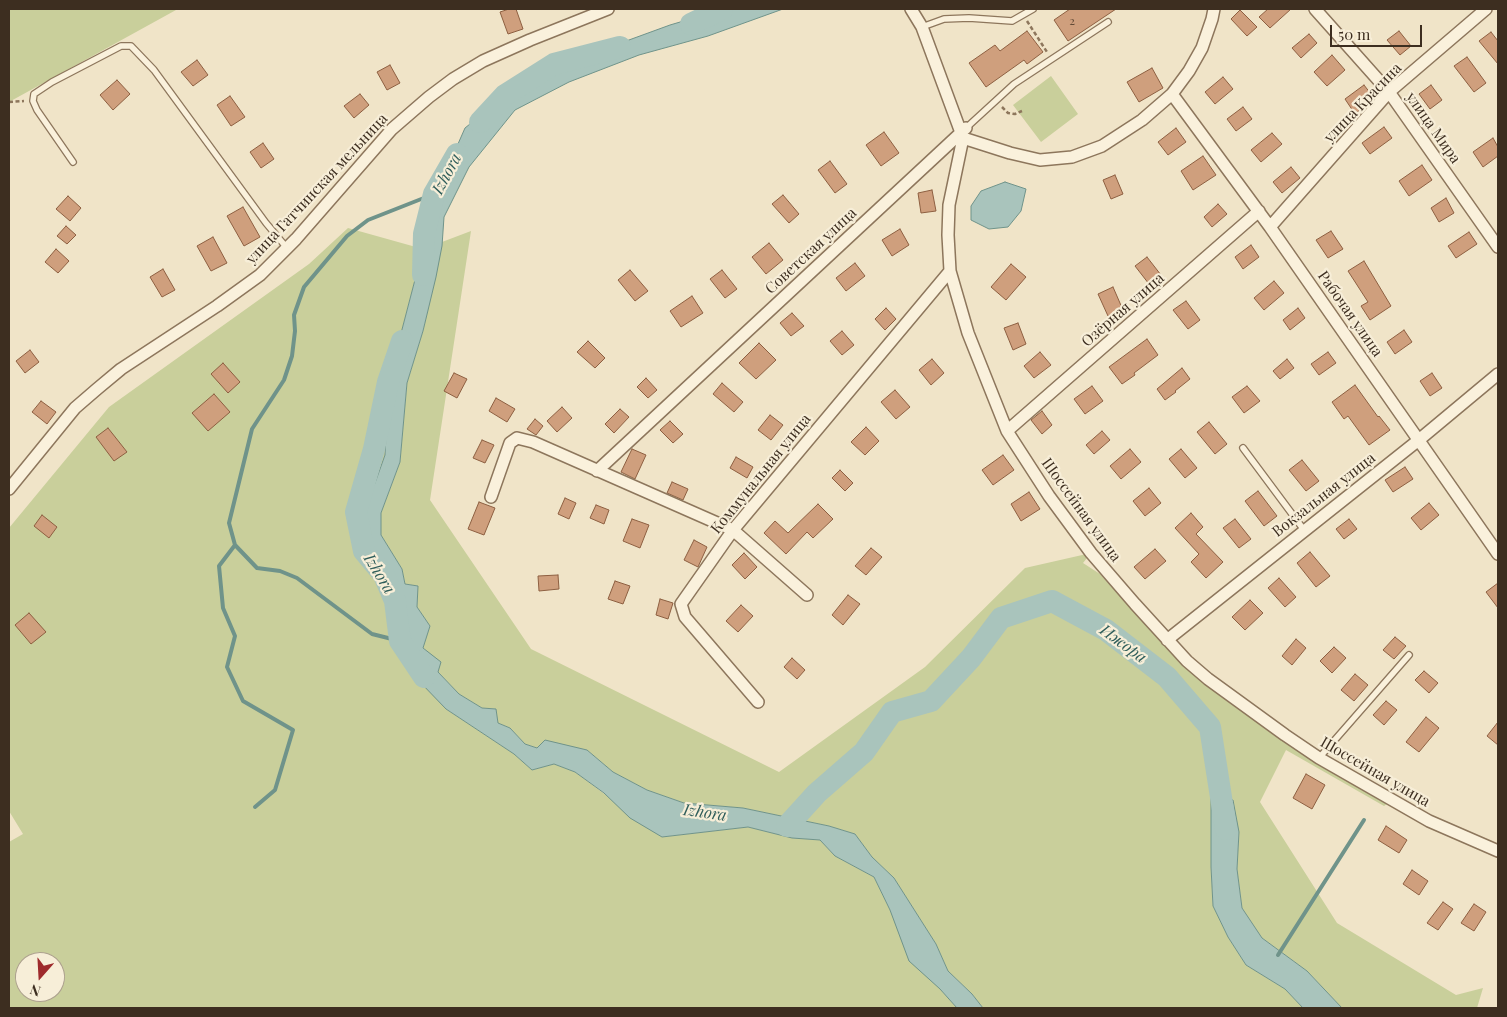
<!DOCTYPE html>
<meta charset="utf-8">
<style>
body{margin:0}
#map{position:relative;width:1507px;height:1017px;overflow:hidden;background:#f0e4c8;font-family:"Playfair Display",serif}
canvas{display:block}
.frame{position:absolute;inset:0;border:10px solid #3d2e20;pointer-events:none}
.north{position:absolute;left:15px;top:952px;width:50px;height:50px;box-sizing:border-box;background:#f7eed8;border:1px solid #ada18e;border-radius:50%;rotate:199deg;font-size:14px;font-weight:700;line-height:20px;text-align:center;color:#3d2e20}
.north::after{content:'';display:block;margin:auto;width:18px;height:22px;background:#9e2a2b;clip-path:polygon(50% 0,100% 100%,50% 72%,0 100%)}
.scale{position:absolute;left:1330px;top:25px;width:92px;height:22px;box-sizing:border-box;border:2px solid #3d2e20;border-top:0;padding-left:6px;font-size:15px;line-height:18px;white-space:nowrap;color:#3d2e20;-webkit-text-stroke:4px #f7eed8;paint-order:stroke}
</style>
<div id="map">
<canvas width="1507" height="1017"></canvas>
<div class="frame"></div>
<div class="north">N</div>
<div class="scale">50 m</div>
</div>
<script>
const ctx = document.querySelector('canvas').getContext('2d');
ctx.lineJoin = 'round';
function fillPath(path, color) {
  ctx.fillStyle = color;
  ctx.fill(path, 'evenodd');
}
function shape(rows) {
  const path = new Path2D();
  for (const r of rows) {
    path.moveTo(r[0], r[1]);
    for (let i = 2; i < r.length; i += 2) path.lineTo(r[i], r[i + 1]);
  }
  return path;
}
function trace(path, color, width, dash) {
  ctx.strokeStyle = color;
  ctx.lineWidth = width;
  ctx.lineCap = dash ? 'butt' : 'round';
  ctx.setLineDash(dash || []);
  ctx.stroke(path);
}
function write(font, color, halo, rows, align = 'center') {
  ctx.font = font + ' "Playfair Display",serif';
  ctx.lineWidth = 4.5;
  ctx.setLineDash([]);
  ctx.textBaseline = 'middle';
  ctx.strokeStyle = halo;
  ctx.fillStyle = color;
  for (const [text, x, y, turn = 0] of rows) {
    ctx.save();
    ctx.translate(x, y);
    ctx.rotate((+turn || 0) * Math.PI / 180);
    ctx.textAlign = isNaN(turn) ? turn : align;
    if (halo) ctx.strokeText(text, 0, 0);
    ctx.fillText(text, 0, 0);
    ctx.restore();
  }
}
fillPath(shape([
 [9,9,175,9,176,10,9,102],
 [1051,76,1078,114,1041,142,1013,105],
 [348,228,423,249,393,364,388,396,385,455,375,483,361,509,365,544,409,633,406,654,446,709,514,754,532,770,554,764,575,772,662,837,748,827,792,838,820,840,835,856,874,877,890,910,940,989,957,1008,9,1008,9,842,23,834,9,811,9,528,109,407,309,264],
 [25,962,55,962,55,992,25,992],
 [471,231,430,500,531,649,779,772,925,667,1025,568,1091,553,1083,563,1100,574,1167,648,1247,713,1383,796,1387,804,1384,806,1286,750,1260,802,1337,923,1456,995,1483,988,1477,1008,1342,1008,1307,971,1262,938,1242,908,1237,869,1239,832,1211,867,1213,906,1228,937,1246,965,1285,989,1303,1008,983,1008,972,994,948,971,936,944,894,878,872,857,855,834,829,826,743,808,684,803,647,790,613,772,587,750,537,748,525,744,510,728,498,723,495,709,482,708,459,694,438,672,423,647,430,626,417,607,418,586,405,584,402,569,381,535,381,513,400,462,407,383,423,331,442,242]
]), '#c9cf9b');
const water = shape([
 [724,9,783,9,708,36,639,55,569,82,515,110,469,167,444,217,442,246,436,277,423,331,407,383,400,462,381,513,381,535,402,569,405,584,418,586,417,607,430,626,423,648,441,662,438,672,459,694,482,708,496,709,498,723,510,728,525,744,537,748,545,740,587,750,613,772,647,790,684,803,743,808,829,826,855,834,872,857,894,878,936,944,948,971,972,994,983,1008,957,1008,940,989,909,961,890,910,874,877,835,856,820,840,792,838,748,827,662,837,630,818,604,793,575,772,554,764,532,770,514,754,446,709,419,681,406,654,409,633,365,544,361,509,375,483,385,455,388,396,393,364,423,249,428,222,443,178,465,128,506,95,544,71,670,25,724,9],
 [1005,182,1026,189,1021,211,1008,227,989,229,971,220,971,206,981,191,1005,182],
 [1211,798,1233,800,1239,832,1237,869,1242,908,1262,938,1307,971,1342,1008,1303,1008,1285,989,1246,965,1228,937,1213,906,1211,867,1211,798]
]);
fillPath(water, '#a9c4bc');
trace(water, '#6f938a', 1);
trace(shape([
 [235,545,219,566,223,608,235,636,227,667,243,701,293,730,275,790,255,807],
 [400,641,372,634,297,578,280,571,257,568,235,545,229,523,252,429,284,380,292,356,295,331,294,315,304,287,347,236,368,220,434,194],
 [1278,955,1364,820]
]), '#6f938a', 4);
trace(shape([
 [691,24,722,9],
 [480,122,505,95,554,64,620,47],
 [423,275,424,234,434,194,457,154],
 [402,341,388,382,374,449,356,512,364,551,384,575,395,601,400,641,424,677],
 [787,826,817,793,864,752,892,712,931,701,971,658,1001,618,1052,601,1106,630,1167,677,1210,727,1226,829]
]), '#a9c4bc', 22);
const building = shape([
 [509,9,516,9,523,29,508,34,500,12,509,9],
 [1070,9,1116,9,1068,41,1054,20,1070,9],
 [1268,9,1291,9,1270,28,1259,17,1268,9],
 [1240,10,1257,27,1247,36,1231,19,1240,10],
 [1027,31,1043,52,1027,64,1024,60,986,87,969,63,995,45,1000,51,1027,31],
 [1399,31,1411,46,1400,55,1387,40,1399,31],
 [1491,32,1498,41,1498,64,1479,41,1491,32],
 [1309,34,1317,43,1301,58,1292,48,1309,34],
 [1332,55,1345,70,1327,86,1314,72,1332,55],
 [1467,57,1486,83,1474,92,1454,66,1467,57],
 [197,60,208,75,193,86,181,72,197,60],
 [390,65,400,83,387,90,377,72,390,65],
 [1152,68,1163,88,1139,102,1127,82,1152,68],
 [1223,77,1233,89,1215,104,1205,92,1223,77],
 [117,80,130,94,113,110,100,95,117,80],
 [1364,85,1374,98,1355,114,1345,99,1364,85],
 [1431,85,1442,100,1430,109,1419,94,1431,85],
 [360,94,369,105,354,118,344,106,360,94],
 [230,96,245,117,231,126,217,105,230,96],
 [1243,107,1252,119,1236,131,1227,119,1243,107],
 [1384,127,1392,138,1370,154,1362,143,1384,127],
 [1176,128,1186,142,1168,155,1158,142,1176,128],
 [884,132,899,153,881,166,866,145,884,132],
 [1272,133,1282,144,1261,162,1251,150,1272,133],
 [1493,138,1498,147,1498,156,1483,167,1473,152,1493,138],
 [263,143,274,159,261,168,250,152,263,143],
 [1203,156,1216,175,1193,190,1181,171,1203,156],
 [830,161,847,184,835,193,818,170,830,161],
 [1422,165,1432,180,1409,196,1399,181,1422,165],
 [1291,167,1300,178,1282,193,1273,182,1291,167],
 [1115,175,1123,194,1111,199,1103,180,1115,175],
 [932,190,936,211,921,213,918,193,932,190],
 [783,195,799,214,789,223,772,204,783,195],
 [68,196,81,208,70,221,56,209,68,196],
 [1446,198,1454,213,1439,222,1431,208,1446,198],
 [1218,204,1227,214,1212,227,1204,217,1218,204],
 [243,207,260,237,244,246,227,216,243,207],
 [66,226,76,235,67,244,57,236,66,226],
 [900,229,909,245,892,256,882,240,900,229],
 [1331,231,1343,249,1328,258,1316,240,1331,231],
 [1469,232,1477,244,1456,258,1448,246,1469,232],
 [213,237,227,263,211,271,197,246,213,237],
 [769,243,783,260,766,274,752,257,769,243],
 [1251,245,1259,257,1243,269,1235,257,1251,245],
 [56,249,69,261,58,273,45,262,56,249],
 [1147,257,1161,275,1149,284,1135,266,1147,257],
 [1364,261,1391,306,1370,320,1361,306,1368,302,1348,271,1364,261],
 [855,263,865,276,846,291,836,278,855,263],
 [1011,264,1026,277,1006,300,991,287,1011,264],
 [163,269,175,290,162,297,150,277,163,269],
 [630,270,648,291,635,301,618,280,630,270],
 [722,270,737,289,725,298,710,279,722,270],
 [1274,281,1284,293,1264,310,1254,298,1274,281],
 [1113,287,1123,310,1108,316,1098,294,1113,287],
 [692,296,703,313,681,327,670,311,692,296],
 [1186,301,1200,320,1188,329,1173,310,1186,301],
 [886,308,896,319,885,330,875,319,886,308],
 [1298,308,1305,318,1290,330,1283,320,1298,308],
 [792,313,804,326,791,336,780,323,792,313],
 [1018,323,1026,344,1013,350,1004,328,1018,323],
 [1404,330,1412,342,1395,354,1387,342,1404,330],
 [842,331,854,345,842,355,830,341,842,331],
 [1147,339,1158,355,1134,373,1135,375,1122,384,1109,367,1147,339],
 [588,341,605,358,595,368,577,352,588,341],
 [759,343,776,360,756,379,739,363,759,343],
 [30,350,39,362,25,373,16,361,30,350],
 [1040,352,1051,365,1034,378,1024,366,1040,352],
 [1328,352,1336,363,1319,375,1311,364,1328,352],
 [932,359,944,373,931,385,919,370,932,359],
 [1287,359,1294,368,1280,379,1273,371,1287,359],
 [223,363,240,382,228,393,211,374,223,363],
 [1182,368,1190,379,1175,391,1176,392,1165,400,1157,389,1182,368],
 [454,373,467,379,457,398,444,391,454,373],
 [1432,373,1442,388,1430,396,1420,381,1432,373],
 [646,378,657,390,648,398,637,387,646,378],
 [722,383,743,402,734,412,713,394,722,383],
 [1355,385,1378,417,1379,416,1390,430,1369,445,1348,416,1344,419,1332,402,1355,385],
 [1092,386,1103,401,1085,414,1074,399,1092,386],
 [1247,386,1260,401,1244,413,1232,397,1247,386],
 [895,390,910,407,896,419,881,402,895,390],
 [214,394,230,412,208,431,192,413,214,394],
 [496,398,515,409,507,422,489,411,496,398],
 [41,401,56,412,47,424,32,412,41,401],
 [562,407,572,418,557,432,547,421,562,407],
 [620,409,629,417,614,433,605,424,620,409],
 [1042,411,1052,425,1042,434,1031,420,1042,411],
 [770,415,783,425,771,440,758,430,770,415],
 [535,419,543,426,536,435,527,429,535,419],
 [670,421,683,434,673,443,660,430,670,421],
 [1209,422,1227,444,1215,454,1197,432,1209,422],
 [866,427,879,441,865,455,851,442,866,427],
 [108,428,127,452,114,461,96,437,108,428],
 [1102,431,1110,440,1094,454,1086,445,1102,431],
 [482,440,494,445,485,463,473,458,482,440],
 [632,449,646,455,635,479,621,472,632,449],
 [1130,449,1141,462,1121,479,1110,466,1130,449],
 [1181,449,1197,468,1185,478,1169,459,1181,449],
 [1003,455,1014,470,993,485,982,470,1003,455],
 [736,457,753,467,747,478,730,468,736,457],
 [1302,460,1319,481,1306,491,1289,470,1302,460],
 [1405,467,1413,479,1393,492,1385,480,1405,467],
 [840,470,853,483,845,491,832,478,840,470],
 [672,482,688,489,683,500,667,493,672,482],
 [1149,488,1161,503,1145,516,1133,501,1149,488],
 [1258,491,1277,516,1264,526,1245,501,1258,491],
 [1029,492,1040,509,1021,521,1011,504,1029,492],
 [565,498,576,503,569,519,558,514,565,498],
 [479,502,495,508,484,535,468,529,479,502],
 [1429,503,1439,515,1421,530,1411,518,1429,503],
 [818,504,833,519,813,538,807,532,786,554,764,533,775,521,788,533,818,504],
 [596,505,609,510,604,524,590,518,596,505],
 [1191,513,1203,527,1196,534,1223,562,1206,578,1191,562,1199,554,1175,528,1191,513],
 [42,515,57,527,49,538,34,526,42,515],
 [632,519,649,525,640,548,623,541,632,519],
 [1235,519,1251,539,1239,548,1223,528,1235,519],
 [1349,519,1357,529,1344,539,1336,529,1349,519],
 [694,540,707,547,698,567,684,560,694,540],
 [871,548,882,557,866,575,855,566,871,548],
 [1155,549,1166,561,1145,579,1134,567,1155,549],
 [1310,552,1330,576,1316,587,1297,563,1310,552],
 [744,553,757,567,745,579,732,565,744,553],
 [558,575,559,589,539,591,538,576,558,575],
 [1279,578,1296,597,1285,607,1268,588,1279,578],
 [615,581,630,586,623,604,608,599,615,581],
 [1498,583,1498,608,1486,592,1498,583],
 [848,595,860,604,843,625,832,615,848,595],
 [660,599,673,603,668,619,656,615,660,599],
 [1250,600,1263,613,1245,630,1232,617,1250,600],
 [741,605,753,616,738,632,726,621,741,605],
 [29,613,46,632,31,644,15,625,29,613],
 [1395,637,1406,646,1394,659,1383,650,1395,637],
 [1296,639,1306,648,1292,665,1282,656,1296,639],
 [1334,647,1346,658,1332,673,1320,661,1334,647],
 [792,658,805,670,797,679,784,667,792,658],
 [1424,671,1438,683,1429,693,1415,680,1424,671],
 [1355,674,1368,685,1354,701,1341,690,1355,674],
 [1386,701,1397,710,1384,725,1373,715,1386,701],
 [1426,717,1439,728,1419,752,1406,742,1426,717],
 [1498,722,1498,745,1487,736,1498,722],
 [1306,774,1325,785,1312,809,1293,798,1306,774],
 [1386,826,1407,840,1399,853,1378,840,1386,826],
 [1412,870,1428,881,1419,895,1403,884,1412,870],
 [1443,902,1453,909,1438,930,1427,923,1443,902],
 [1474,904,1486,912,1474,931,1461,923,1474,904]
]);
fillPath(building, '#cf9f7d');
trace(building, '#8d5f41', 1);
const lane = shape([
 [922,27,944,19,969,18,1012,21,1033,9],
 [966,128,1014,84,1108,22],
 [73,162,37,110,33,101,34,94,52,82,121,46,131,46,154,70,266,223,287,248],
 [1243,448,1304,530],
 [1319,758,1409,655]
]);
const street = shape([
 [911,9,922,27,963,138,949,205,948,235,950,271,968,333,1007,431,1049,496,1091,553,1135,604,1187,661,1208,679,1285,735,1319,758,1429,821,1498,851],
 [1315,9,1389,92,1498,247],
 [1172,94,1270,227,1498,554],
 [963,138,1010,153,1040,160,1072,157,1102,146,1142,120,1172,94,1189,71,1202,48,1212,19,1214,9],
 [1270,227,1389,92,1486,9],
 [1007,431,1259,211],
 [597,471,966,128],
 [9,489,75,408,97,389,121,369,217,306,260,275,296,239,392,129,429,97,453,79,483,61,530,40,608,9],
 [491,497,510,443,517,438,533,442,733,530,807,595],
 [1167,640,1420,439,1498,374],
 [758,702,685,617,681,604,733,530,950,271]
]);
trace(lane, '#8d765c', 8);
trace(street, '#8d765c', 14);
trace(shape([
 [1027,21,1047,52],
 [9,102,24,101],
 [1002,107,1008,113,1015,114,1022,111]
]), '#8d765c', 2.5, [4, 2.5]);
trace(lane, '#faf1dc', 5.5);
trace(street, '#faf1dc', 11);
write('12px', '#624a37', null, [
 ["2",1072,21]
]);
write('15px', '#3d2e20', '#f7eed8', [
 ["улица Красина",1363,103,-46],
 ["улица Мира",1433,128,55],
 ["улица Гатчинская мельница",317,189,-47],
 ["Советская улица",811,251,-43],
 ["Озёрная улица",1123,310,-41],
 ["Рабочая улица",1350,314,55],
 ["Коммунальная улица",761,474,-51],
 ["Вокзальная улица",1324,495,-38],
 ["Шоссейная улица",1081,510,54],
 ["Шоссейная улица",1375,772,30]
]);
write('italic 16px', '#2f5d5a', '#f7eed8', [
 ["Izhora",447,174,-62],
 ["Izhora",379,574,58],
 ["Ижора",1123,644,36],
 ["Izhora",705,813,8]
]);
</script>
